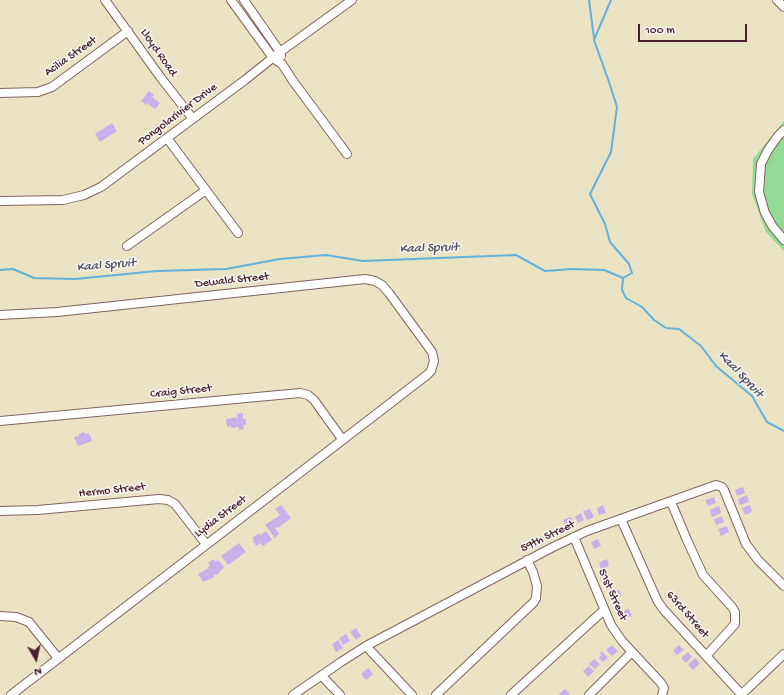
<!DOCTYPE html>
<style>
body{margin:0}
#map{position:relative;width:784px;height:695px;overflow:hidden;background:#eae4c4;font-family:"Gochi Hand",sans-serif}
canvas{display:block}
.north{position:absolute;left:16px;top:639px;width:40px;height:40px;-webkit-text-stroke:3px #f6f6f2;paint-order:stroke;rotate:171deg;font-size:11px;font-weight:700;line-height:16px;text-align:center;color:#4a1f2b}
.north::after{content:'';display:block;margin:auto;width:14px;height:18px;background:#4a1f2b;clip-path:polygon(50% 0,100% 100%,50% 72%,0 100%)}
.scale{position:absolute;left:638px;top:24px;width:109px;height:18px;box-sizing:border-box;border:2px solid #4a1f2b;border-top:0;padding-left:5px;font-size:12px;line-height:14px;white-space:nowrap;color:#4a1f2b;-webkit-text-stroke:3px #f6f6f2;paint-order:stroke}
</style>
<div id="map">
<canvas width="784" height="695"></canvas>
<div class="north">N</div>
<div class="scale">100 m</div>
</div>
<script>
const ctx = document.querySelector('canvas').getContext('2d');
ctx.lineJoin = 'round';
function fillPath(path, color) {
  ctx.fillStyle = color;
  ctx.fill(path, 'evenodd');
}
function shape(rows) {
  const path = new Path2D();
  for (const r of rows) {
    path.moveTo(r[0], r[1]);
    for (let i = 2; i < r.length; i += 2) path.lineTo(r[i], r[i + 1]);
  }
  return path;
}
function trace(path, color, width, dash) {
  ctx.strokeStyle = color;
  ctx.lineWidth = width;
  ctx.lineCap = dash ? 'butt' : 'round';
  ctx.setLineDash(dash || []);
  ctx.stroke(path);
}
function write(font, color, halo, rows, align = 'center') {
  ctx.font = font + ' "Gochi Hand",sans-serif';
  ctx.lineWidth = 3;
  ctx.setLineDash([]);
  ctx.textBaseline = 'middle';
  ctx.strokeStyle = halo;
  ctx.fillStyle = color;
  for (const [text, x, y, turn = 0] of rows) {
    ctx.save();
    ctx.translate(x, y);
    ctx.rotate((+turn || 0) * Math.PI / 180);
    ctx.textAlign = isNaN(turn) ? turn : align;
    if (halo) ctx.strokeText(text, 0, 0);
    ctx.fillText(text, 0, 0);
    ctx.restore();
  }
}
fillPath(shape([
 [784,121,784,251,766,232,752,194,753,159]
]), '#93db95');
trace(shape([
 [589,0,594,38],
 [611,0,594,40,609,82,617,107,611,152,590,194,605,224,610,242,629,264,632,273,623,278],
 [0,270,13,269,34,278,75,279,157,271,226,269,280,259,326,255,363,261,516,255,545,271,572,269,604,270,623,278],
 [623,278,622,290,626,298,642,307,654,320,666,328,679,329,701,346,716,366,752,396,767,422,784,431]
]), '#65b0dd', 2);
fillPath(shape([
 [149,91,154,95,152,97,160,103,155,109,147,103,146,105,141,101],
 [112,123,117,131,100,142,95,134],
 [243,413,243,419,246,419,246,425,243,425,244,429,239,430,239,427,231,428,231,426,227,427,226,419,237,417,237,419,238,419,237,414],
 [84,432,85,434,89,433,92,441,78,446,74,437,79,436,79,434],
 [743,487,745,493,737,496,735,490],
 [747,495,749,502,740,505,738,499],
 [714,497,716,503,708,506,705,500],
 [281,505,291,518,278,528,277,527,275,528,279,534,275,538,265,525,280,515,275,509],
 [603,505,606,513,599,515,597,508],
 [750,505,752,512,745,515,742,508],
 [719,506,721,513,712,517,710,510],
 [590,509,594,517,587,520,583,511],
 [581,513,584,520,578,523,575,517],
 [722,516,724,522,716,525,714,519],
 [571,517,575,526,567,528,563,520],
 [727,526,729,532,721,536,718,529],
 [266,531,272,540,263,546,260,543,256,546,253,541,254,540,252,538,259,533,260,535],
 [598,539,601,546,594,549,591,542],
 [239,543,246,552,228,565,221,556],
 [213,559,216,562,218,560,224,567,217,575,215,574,213,578,203,582,198,574,207,569,210,565,208,563],
 [607,559,609,566,601,569,599,563],
 [619,590,622,596,612,600,610,593],
 [629,609,632,616,622,619,620,612],
 [356,628,361,636,356,640,350,632],
 [346,634,350,641,343,645,339,638],
 [338,640,343,648,336,652,332,644],
 [612,645,618,651,612,656,606,650],
 [679,645,684,650,677,655,673,651],
 [602,651,608,658,603,662,599,658,601,655,600,653],
 [688,652,692,657,686,663,681,658],
 [695,658,700,663,693,670,688,665],
 [594,659,600,664,595,669,589,664],
 [589,666,594,671,588,677,583,671],
 [368,668,373,674,366,680,361,674],
 [565,689,570,694,568,695,560,695,559,694]
]), '#c8b1eb');
const minor = shape([
 [105,0,161,78,193,119],
 [231,0,273,58,282,64,293,81,347,154],
 [244,0,280,52,281,56],
 [777,0,784,7],
 [0,93,38,92,52,87,128,31],
 [784,130,778,136,768,150,761,164,759,192,765,213,773,227,784,240],
 [167,138,238,233],
 [0,201,63,200,84,195,101,187,245,80,280,52,352,0],
 [127,246,206,190],
 [0,315,57,312,365,279,375,281,382,285,389,293,432,352,434,361,431,371,427,375,11,695],
 [0,421,300,393,308,395,314,400,342,439],
 [671,502,687,540,703,575,732,607,735,612,735,624,706,656],
 [0,511,38,510,159,499,168,500,175,504,206,544],
 [621,519,657,600,663,609,742,695],
 [574,537,611,625,622,641,661,683,664,688,662,695],
 [0,616,16,617,29,622,58,658],
 [366,646,412,695],
 [322,676,340,695],
 [293,695,341,662,366,646,553,547,587,531,716,485,722,487,724,490,746,544,758,560,784,586],
 [436,695,534,602,536,598,537,586,533,572,527,560],
 [511,695,604,610],
 [589,695,632,652],
 [741,695,784,654]
]);
trace(minor, '#826461', 10);
trace(minor, '#fff', 8);
write('12px', '#4a1f2b', '#f6f6f2', [
 ["Lloyd Road",158,53,55],
 ["Acilia Street",71,57,-35],
 ["Pongolarivier Drive",178,115,-37],
 ["Dewald Street",232,281,-6],
 ["Craig Street",181,392,-6],
 ["Hermo Street",112,491,-6],
 ["Lydia Street",221,517,-37],
 ["59th Street",548,537,-26],
 ["51st Street",612,595,66],
 ["63rd Street",687,615,49]
]);
write('italic 13px', '#535269', '#f6f6f2', [
 ["Kaal Spruit",429,249,-2],
 ["Kaal Spruit",106,266,-5],
 ["Kaal Spruit",740,375,46]
]);
</script>
